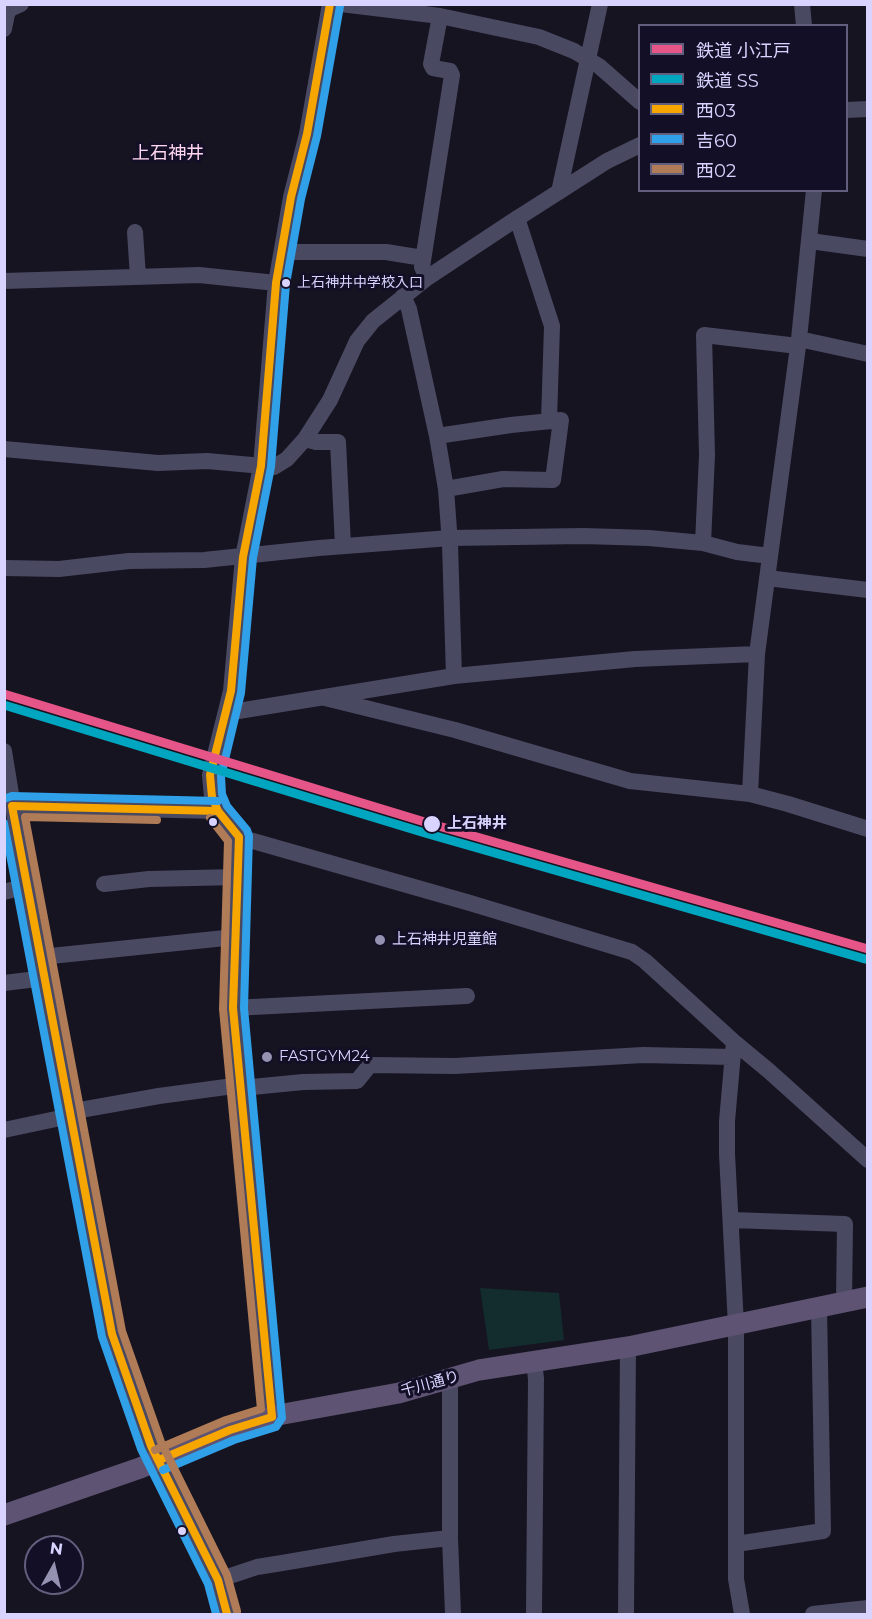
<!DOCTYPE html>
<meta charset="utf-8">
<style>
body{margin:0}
#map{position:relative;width:872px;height:1619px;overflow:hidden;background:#161421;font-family:Montserrat,"Noto Sans JP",sans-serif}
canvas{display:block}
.frame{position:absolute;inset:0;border:6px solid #d9d4ff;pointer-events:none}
.legend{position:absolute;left:638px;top:24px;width:210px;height:168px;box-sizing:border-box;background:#130f26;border:2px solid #625e7d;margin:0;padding:8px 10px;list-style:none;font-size:18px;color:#d9d4ff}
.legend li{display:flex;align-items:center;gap:12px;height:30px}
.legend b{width:30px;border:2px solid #625e7d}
.north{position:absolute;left:24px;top:1535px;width:60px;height:60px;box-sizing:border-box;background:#130f26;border:2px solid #625e7d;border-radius:50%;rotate:8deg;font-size:16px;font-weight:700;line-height:24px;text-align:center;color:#d9d4ff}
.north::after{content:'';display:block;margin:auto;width:21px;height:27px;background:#9591b1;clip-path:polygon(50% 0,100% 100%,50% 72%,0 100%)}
</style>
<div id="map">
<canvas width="872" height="1619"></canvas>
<div class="frame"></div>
<ul class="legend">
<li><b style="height:8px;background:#e65587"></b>鉄道 小江戸</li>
<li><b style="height:8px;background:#00a6bf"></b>鉄道 SS</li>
<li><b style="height:8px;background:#f7a600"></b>西03</li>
<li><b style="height:8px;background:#30a0e9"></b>吉60</li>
<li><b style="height:8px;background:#b07c57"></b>西02</li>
</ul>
<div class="north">N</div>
</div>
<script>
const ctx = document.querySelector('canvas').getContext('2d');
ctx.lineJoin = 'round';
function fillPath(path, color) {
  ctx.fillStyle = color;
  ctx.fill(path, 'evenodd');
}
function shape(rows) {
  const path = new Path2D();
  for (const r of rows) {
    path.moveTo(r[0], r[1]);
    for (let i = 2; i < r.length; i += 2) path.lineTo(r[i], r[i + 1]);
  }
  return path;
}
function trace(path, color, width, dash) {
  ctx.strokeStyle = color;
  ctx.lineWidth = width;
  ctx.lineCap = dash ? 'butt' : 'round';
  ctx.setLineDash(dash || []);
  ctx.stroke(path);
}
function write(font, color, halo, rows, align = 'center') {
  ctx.font = font + ' Montserrat,"Noto Sans JP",sans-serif';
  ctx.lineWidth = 6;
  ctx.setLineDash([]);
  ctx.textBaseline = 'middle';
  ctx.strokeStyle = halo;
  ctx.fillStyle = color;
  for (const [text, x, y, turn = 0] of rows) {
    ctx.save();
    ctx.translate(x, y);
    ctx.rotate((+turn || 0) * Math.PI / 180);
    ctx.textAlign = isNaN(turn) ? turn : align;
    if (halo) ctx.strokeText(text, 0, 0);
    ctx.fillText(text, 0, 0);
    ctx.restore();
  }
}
fillPath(shape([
 [480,1288,559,1293,564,1340,489,1350]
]), '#132c2d');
trace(shape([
 [341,4,440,16,539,37,574,51,599,66,640,102],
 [802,4,804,26],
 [4,29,7,14,10,9,21,4],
 [846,110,868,109],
 [559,192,600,4],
 [517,218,552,326,549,421],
 [135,232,138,277],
 [810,241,868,249],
 [282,252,386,252,423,258],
 [427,278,422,267,452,75,450,71,433,68,431,64,440,16],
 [4,281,199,275,276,283],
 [403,296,409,309,437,436,446,489,450,544,454,676],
 [799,339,868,354],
 [437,436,511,425,561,420,553,480,503,479,446,489],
 [305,439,316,442,338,442,343,546],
 [4,449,158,463,207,461,274,467,287,459,305,439,330,400,357,341,373,321,427,278,510,223,607,161,640,145],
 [703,543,707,455,704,335,798,346],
 [4,568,59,569,129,561,204,560,319,548,450,538,584,536,649,538,703,543,737,552,770,556],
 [767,578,868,590],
 [325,698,455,730,630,781,750,794,788,804,868,829],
 [226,713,454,676,635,659,757,654],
 [4,751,26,886,112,1334,151,1446,218,1580,227,1614],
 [750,794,757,654,799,339,814,190],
 [4,806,218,811],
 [239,837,470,903,632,952,645,961,734,1042,727,1121,727,1154,736,1325,736,1579,742,1614],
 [104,884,149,879,237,877],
 [4,892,26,886],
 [41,957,235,937],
 [4,983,45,978],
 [233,1008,467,996],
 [734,1042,769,1071,868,1160],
 [242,1088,303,1082,357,1081,370,1065,455,1066,643,1055,732,1057],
 [69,1112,159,1096,241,1085],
 [4,1130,70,1116],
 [732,1220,845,1224,844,1302],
 [534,1361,536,1379,534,1614],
 [450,1379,450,1538,453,1614],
 [272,1417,242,1088,233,1008,239,837,218,811,212,797,210,775,231,691,243,557,261,466,276,283,291,197,307,134,330,4],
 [736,1544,823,1531,819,1307],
 [218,1580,257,1567,282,1563,394,1544,450,1538],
 [626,1614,628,1347],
 [813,1614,868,1608]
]), '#4a4962', 16);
trace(shape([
 [4,1515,140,1468,230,1430,278,1415,399,1393,479,1370,628,1347,868,1297]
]), '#5e5373', 21);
trace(shape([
 [218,811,12,806,112,1334,151,1446,218,1580,227,1614],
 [159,1460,230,1430,272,1417,233,1008,239,837,218,811,212,797,210,775,231,691,243,557,261,466,276,283,291,197,307,134,330,4]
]), '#f7a600', 8);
trace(shape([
 [4,799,12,796,218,801],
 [4,823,102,1337,141,1449,208,1584,216,1614],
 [163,1470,234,1440,276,1427,282,1418,244,1008,249,836,247,830,227,806,222,794,221,776,241,693,253,558,271,467,286,284,301,199,317,136,340,6]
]), '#30a0e9', 8);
trace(shape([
 [157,820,25,817,122,1331,161,1442,227,1575,237,1611],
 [155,1450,226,1420,261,1409,223,1009,228,841,210,818]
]), '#b07c57', 8);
trace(shape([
 [4,694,428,823,868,949]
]), '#e65587', 9);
trace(shape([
 [4,705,425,833,865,959]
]), '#00a6bf', 9);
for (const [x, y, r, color] of [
 [286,283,5,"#d9d4ff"],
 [213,822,5,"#d9d4ff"],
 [432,824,9,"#d9d4ff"],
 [380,940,6,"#9591b1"],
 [267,1057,6,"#9591b1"],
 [182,1531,5,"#d9d4ff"]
]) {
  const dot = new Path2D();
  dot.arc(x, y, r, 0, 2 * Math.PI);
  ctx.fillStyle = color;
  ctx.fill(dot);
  trace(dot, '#130f26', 2);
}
write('14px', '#d9d4ff', '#130f26', [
 ["上石神井中学校入口",297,283]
], 'left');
write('bold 15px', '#d9d4ff', '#130f26', [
 ["上石神井",447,824]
], 'left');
write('15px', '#d9d4ff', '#130f26', [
 ["上石神井児童館",392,940],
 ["FASTGYM24",279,1057]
], 'left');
write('15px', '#d9d4ff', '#130f26', [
 ["千川通り",430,1384,-15]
]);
write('18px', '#ffd6f0', '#130f26', [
 ["上石神井",168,154]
]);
</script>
